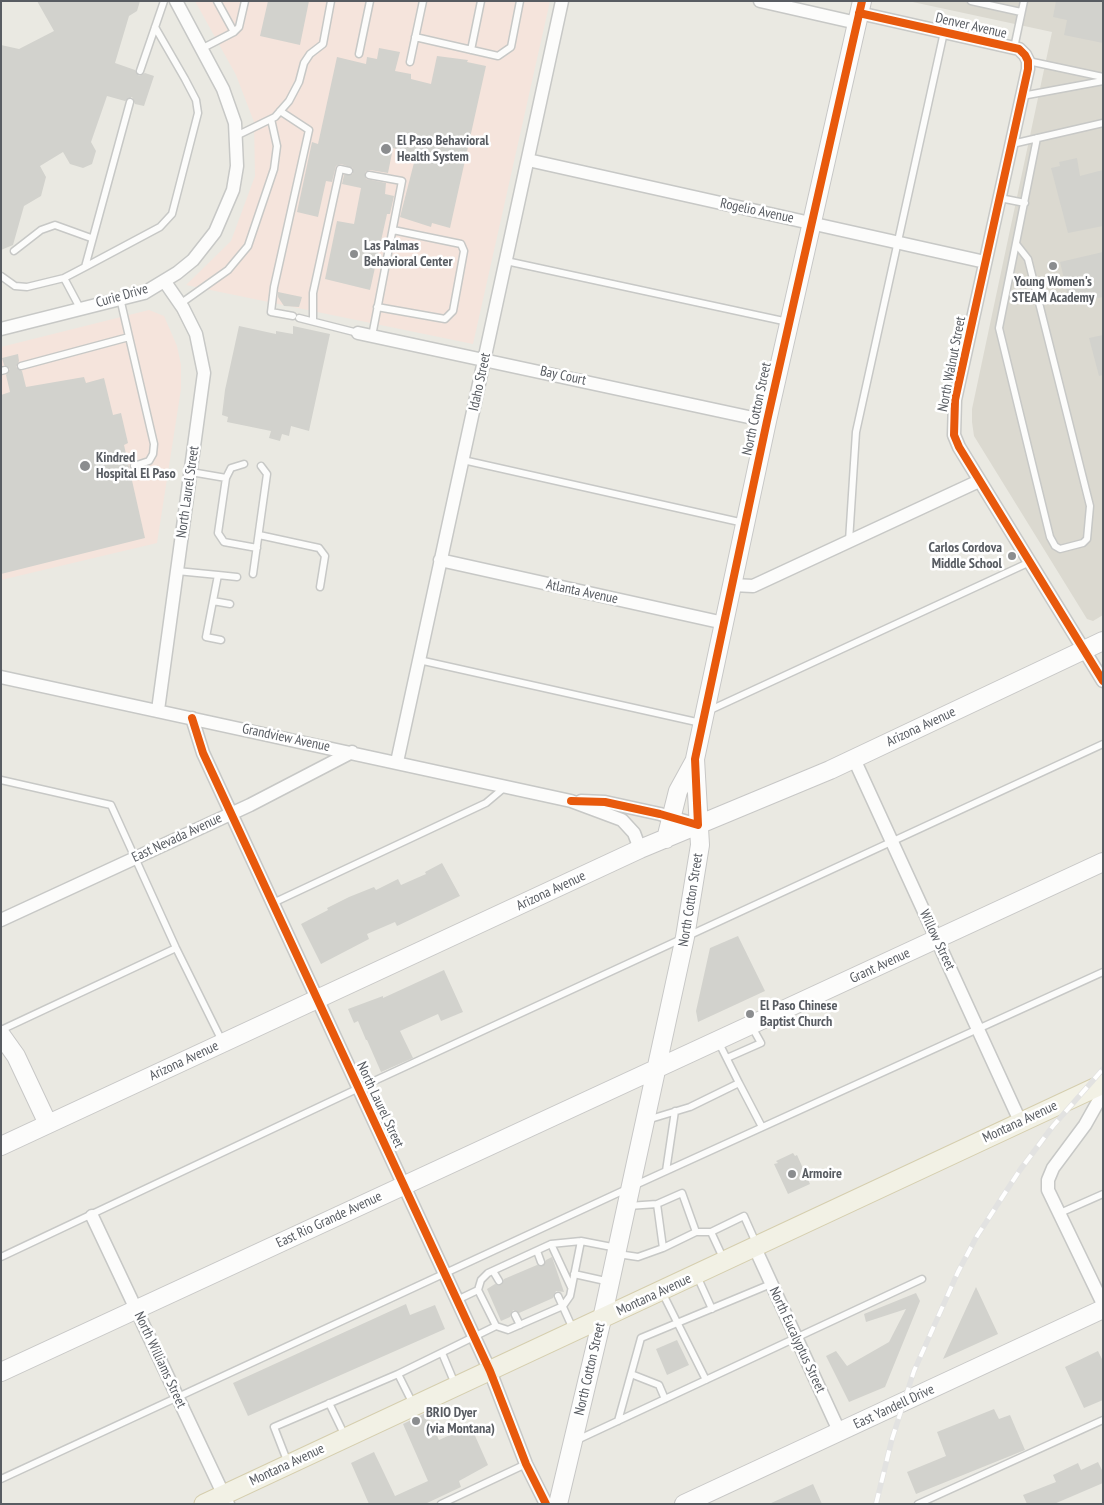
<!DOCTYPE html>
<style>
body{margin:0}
#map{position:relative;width:1104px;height:1505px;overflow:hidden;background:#eae9e2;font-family:"PT Sans Narrow",sans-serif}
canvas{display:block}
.frame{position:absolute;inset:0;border:2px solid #585c62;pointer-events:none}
</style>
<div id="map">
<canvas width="1104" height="1505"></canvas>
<div class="frame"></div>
</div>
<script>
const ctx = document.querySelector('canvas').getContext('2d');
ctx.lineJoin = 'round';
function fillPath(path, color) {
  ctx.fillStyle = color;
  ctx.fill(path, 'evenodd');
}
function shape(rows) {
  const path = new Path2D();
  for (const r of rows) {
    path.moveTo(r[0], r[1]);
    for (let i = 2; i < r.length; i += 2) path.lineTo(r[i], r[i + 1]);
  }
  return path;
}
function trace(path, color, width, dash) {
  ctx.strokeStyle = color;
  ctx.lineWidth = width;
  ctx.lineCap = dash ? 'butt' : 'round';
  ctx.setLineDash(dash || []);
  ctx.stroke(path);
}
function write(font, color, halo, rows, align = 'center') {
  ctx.font = font + ' "PT Sans Narrow",sans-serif';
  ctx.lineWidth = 5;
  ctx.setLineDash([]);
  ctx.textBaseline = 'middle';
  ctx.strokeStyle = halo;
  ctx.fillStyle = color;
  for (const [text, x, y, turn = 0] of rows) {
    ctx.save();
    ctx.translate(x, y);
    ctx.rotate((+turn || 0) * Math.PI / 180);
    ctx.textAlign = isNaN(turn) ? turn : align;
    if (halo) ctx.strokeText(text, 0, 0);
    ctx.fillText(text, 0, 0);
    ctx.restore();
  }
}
fillPath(shape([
 [908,1,1103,1,1103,615,1093,621,1087,619,974,436,972,422,972,409,1052,32]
]), '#dbd9d0');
fillPath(shape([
 [195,1,550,1,473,344,186,285,231,241,255,176,254,122,236,75],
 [149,310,164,316,177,346,181,365,181,389,157,543,1,580,1,347]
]), '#f5e4dc');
fillPath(shape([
 [37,1,140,1,137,11,129,16,115,63,135,70,139,76,145,73,154,76,144,106,135,104,132,97,125,101,107,96,91,142,96,151,92,164,83,168,70,164,63,152,40,166,46,177,41,196,24,206,13,245,1,250,1,45,19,49,54,31],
 [268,1,309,1,300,45,260,36],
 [1056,1,1103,1,1103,43,1064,35,1067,20,1053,17],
 [379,48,400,52,395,71,411,74,411,79,431,84,437,56,468,60,467,62,486,66,450,228,432,223,431,227,400,217,416,155,393,148,388,173,370,170,365,172,366,179,386,183,385,194,394,196,390,214,387,214,370,290,325,279,337,221,354,224,361,188,342,184,344,175,353,174,353,168,341,164,336,166,332,182,326,181,318,217,297,212,312,142,318,144,337,57,366,64,367,57,377,59],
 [1077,158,1080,176,1103,170,1103,226,1068,233,1051,168,1060,166,1059,162],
 [1103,252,1103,297,1070,304,1060,262],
 [278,292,302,297,299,307,284,306,278,297],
 [239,326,276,334,276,331,293,334,293,326,330,334,309,431,291,426,289,436,282,434,280,441,269,438,271,431,227,422,228,417,222,415,225,390],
 [1103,335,1103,375,1099,376,1089,338],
 [18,354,19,361,16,367,22,371,26,387,84,377,86,383,104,378,113,415,121,413,128,443,124,445,145,538,1,574,1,395,10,392,6,375,10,369,4,365,2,358],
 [442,863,460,896,397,926,395,922,367,934,369,939,321,964,301,924,328,910,327,908,349,897,374,887,376,890,398,879,401,885,426,874,425,872],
 [738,936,765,991,698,1022,696,1011,710,948],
 [444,970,463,1012,441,1021,438,1014,400,1031,413,1058,381,1072,367,1040,366,1040,358,1021,354,1023,348,1009,383,996,383,998],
 [793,1153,795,1156,797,1155,810,1184,788,1194,774,1164,778,1163,776,1161],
 [552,1257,564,1292,556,1291,553,1298,519,1313,513,1310,510,1317,501,1321,487,1289,495,1284,501,1285,504,1279,537,1265,543,1266,546,1260],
 [976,1287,998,1334,943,1359],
 [916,1293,920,1301,885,1387,849,1402,826,1356,836,1351,847,1366,889,1342,906,1309,866,1322,864,1314],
 [406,1304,410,1315,435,1305,445,1329,248,1416,233,1383],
 [677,1340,689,1365,667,1375,656,1349],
 [1098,1351,1103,1361,1103,1400,1084,1408,1065,1367],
 [994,1409,999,1419,1010,1415,1025,1450,916,1494,907,1472,946,1456,937,1432],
 [426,1413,439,1440,452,1434,463,1434,472,1429,488,1465,459,1481,461,1487,425,1504,369,1504,351,1463,374,1452,395,1496,428,1481,403,1424],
 [1098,1462,1103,1472,1103,1483,1054,1504,1027,1504,1023,1495,1056,1482,1053,1475,1078,1463,1081,1470],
 [813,1484,822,1504,769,1504]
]), '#d2d2cd');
const lane = shape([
 [217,1,234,32],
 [971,1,1021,12],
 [415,37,498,56,511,47,520,1],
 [1014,48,1024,1],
 [201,49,234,32,239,27,245,1],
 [471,50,481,1],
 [359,54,370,1],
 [1028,61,1103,77],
 [410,62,423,1],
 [140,71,164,1],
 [1022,96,1103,81],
 [280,111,309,130,274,287,271,312,293,316],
 [236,136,275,117,289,101,299,82,304,63,310,54,323,44,331,1],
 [1012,144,1103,123],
 [369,175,402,181,372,336],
 [1000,198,1025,203],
 [1017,245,1028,259,1090,506,1087,539,1083,543,1060,549,1055,546,1050,537,999,328,1037,138],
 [14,251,41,230,55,225,91,238],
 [506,261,788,322],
 [85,267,160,227,172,214,198,113,196,100,185,79,155,27],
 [1,276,15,286,27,287,64,278],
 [120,298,154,444,153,454,149,461,134,466],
 [180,304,228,270,248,246,274,169,277,146,271,119],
 [377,307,445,319,453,311,464,251,461,244,393,230],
 [80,308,64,278,85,267,130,102],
 [299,318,358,333],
 [313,321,313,293,340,169,349,171],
 [21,366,129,337],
 [1,371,5,370],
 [463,460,744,523],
 [191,472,226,478,231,468,244,464],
 [226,478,218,533,224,542,257,548],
 [259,535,319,548,325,556,320,587],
 [849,541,856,432,944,32],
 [177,571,218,575,206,637,221,640],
 [253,574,267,474,261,466],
 [218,575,237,577],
 [213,601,230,604],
 [419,660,701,723],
 [708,711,1030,562],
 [1,780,111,805,176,948,222,1041],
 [273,903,486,803,505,787],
 [1,1030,176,948],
 [727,1058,761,1043,752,1027],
 [739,1083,762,1127],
 [647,1120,690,1107,739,1083,718,1041],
 [666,1171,675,1111],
 [628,1206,657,1204,682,1193,696,1232,663,1248,657,1204],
 [1060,1213,1103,1194],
 [696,1232,711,1232,744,1216,756,1243],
 [711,1232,724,1260],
 [551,1244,581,1241],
 [537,1251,541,1262],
 [618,1254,638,1257,663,1248],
 [1,1257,359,1088,1103,744],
 [493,1271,499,1281],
 [574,1274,610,1282],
 [697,1276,712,1309],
 [478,1290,481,1280,488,1273,551,1244,571,1287],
 [662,1292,706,1380],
 [558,1296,573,1329],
 [515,1315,520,1325],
 [496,1326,508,1330,563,1306,570,1296,581,1241,617,1248],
 [442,1353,455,1384],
 [398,1374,413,1404],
 [631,1374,659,1385,665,1399],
 [329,1403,345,1436],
 [618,1421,641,1338,771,1284],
 [577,1440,922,1279],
 [288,1463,274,1427,398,1374,496,1326,478,1290,457,1300],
 [1,1479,631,1187,1103,972],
 [441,1504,526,1464],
 [918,1504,1103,1420]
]);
const street = shape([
 [760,1,857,23],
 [859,13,1019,49,1025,55,1028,61,1028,69,955,400,954,435,959,447,1103,681],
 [528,160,985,262],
 [1,329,144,293,177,273,193,260,215,232,233,190,237,166,235,123,223,89,176,1],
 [358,333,767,421],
 [440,560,724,623],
 [732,585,753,586,979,481],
 [1,677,571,801,622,820,634,833,640,849],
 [158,710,204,373,196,334,183,308,165,282],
 [192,718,203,753,490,1371,526,1464,546,1504],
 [854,759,1020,1121],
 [397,762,562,1],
 [581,801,605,802,660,814,698,825],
 [1,920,250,805,352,752],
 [1103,1093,1085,1125,1053,1168,1048,1180,1048,1190,1103,1304],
 [92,1216,228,1504],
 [755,1248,840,1433]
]);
const secondary = shape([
 [666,839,678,791,695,760],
 [1,1035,16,1056,48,1124],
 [1,1146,640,849,830,770,1103,641],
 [1,1372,1103,862],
 [558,1504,602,1319,685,937,700,845,695,759,767,421,862,1],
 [684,1504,1103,1309]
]);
const primary = shape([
 [204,1504,1103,1084]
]);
trace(lane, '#c7c8c6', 9);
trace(street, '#c7c8c6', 15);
trace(secondary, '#c7c7c6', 20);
trace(primary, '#d5ceae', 21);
trace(lane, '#fcfcfb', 6);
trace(street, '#fcfcfb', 12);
trace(secondary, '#fcfcfb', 18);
trace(primary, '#f2f1e5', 19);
const rail = shape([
 [876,1504,892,1439,914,1371,958,1272,977,1236,1020,1170,1053,1126,1103,1069]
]);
trace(rail, '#e2e2e1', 5.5);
trace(rail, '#fff', 4, [11]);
trace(shape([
 [859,13,1019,49,1025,55,1028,61,1028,69,955,400,954,435,959,447,1103,681],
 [192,718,203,753,490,1371,526,1464,546,1504],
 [571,801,605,802,660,814,698,825,695,759,767,421,862,1]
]), '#e8590c', 8);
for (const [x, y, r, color] of [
 [386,149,6,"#8b8d8f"],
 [354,254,5,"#8b8d8f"],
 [1053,266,5,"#8b8d8f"],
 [85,466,6,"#8b8d8f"],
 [1012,556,5,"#8b8d8f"],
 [750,1014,5,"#8b8d8f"],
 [792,1174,5,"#8b8d8f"],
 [416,1421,5,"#8b8d8f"]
]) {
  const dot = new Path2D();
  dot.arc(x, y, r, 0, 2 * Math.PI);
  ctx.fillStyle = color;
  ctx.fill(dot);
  trace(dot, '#fff', 2);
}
write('14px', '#585c62', '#fff', [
 ["Denver Avenue",971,26,13],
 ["Rogelio Avenue",757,211,12],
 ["Curie Drive",122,296,-16],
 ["North Walnut Street",952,364,-79],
 ["Bay Court",563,376,12],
 ["Idaho Street",480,382,-78],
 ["North Cotton Street",757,409,-78],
 ["North Laurel Street",188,492,-82],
 ["Atlanta Avenue",582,592,12],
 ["Arizona Avenue",921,727,-25],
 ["Grandview Avenue",286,738,12],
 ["East Nevada Avenue",177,838,-25],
 ["Arizona Avenue",551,891,-25],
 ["North Cotton Street",691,900,-81],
 ["Willow Street",937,940,65],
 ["Grant Avenue",880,966,-25],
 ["Arizona Avenue",184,1061,-25],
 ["North Laurel Street",380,1105,65],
 ["Montana Avenue",1020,1122,-25],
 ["East Rio Grande Avenue",329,1220,-25],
 ["Montana Avenue",654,1295,-25],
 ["North Eucalyptus Street",797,1340,65],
 ["North Williams Street",160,1360,65],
 ["North Cotton Street",590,1369,-77],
 ["East Yandell Drive",894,1407,-25],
 ["Montana Avenue",287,1465,-25]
]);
write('bold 14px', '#585c62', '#fff', [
 ["El Paso Behavioral",397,141],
 ["Health System",397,157],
 ["Las Palmas",364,246],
 ["Behavioral Center",364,262],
 ["Young Women's",1053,282,"center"],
 ["STEAM Academy",1053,298,"center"],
 ["Kindred",96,458],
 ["Hospital El Paso",96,474],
 ["Carlos Cordova",1002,548,"right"],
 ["Middle School",1002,564,"right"],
 ["El Paso Chinese",760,1006],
 ["Baptist Church",760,1022],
 ["Armoire",802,1174],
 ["BRIO Dyer",426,1413],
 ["(via Montana)",426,1429]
], 'left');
</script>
